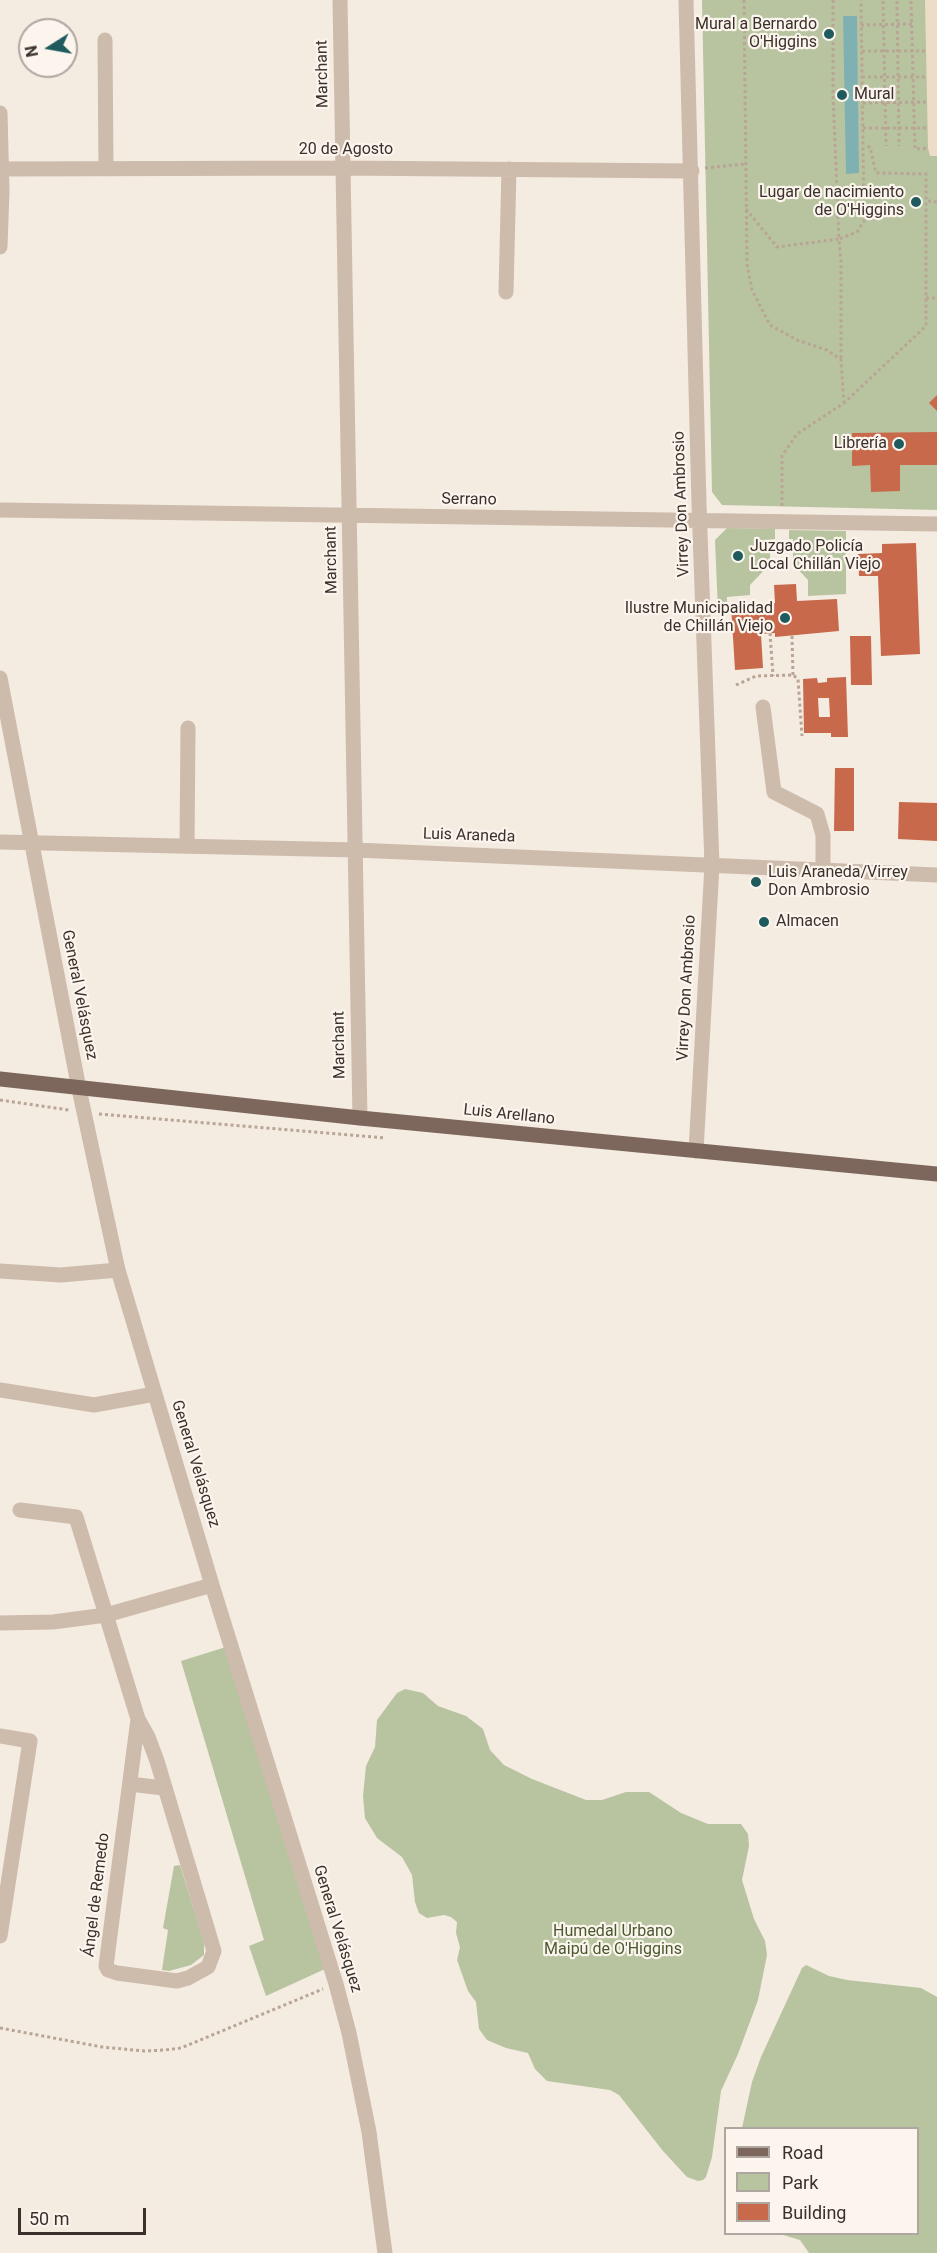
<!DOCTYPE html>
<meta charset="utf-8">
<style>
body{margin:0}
#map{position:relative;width:937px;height:2253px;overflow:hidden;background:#f4ebe1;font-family:Roboto,sans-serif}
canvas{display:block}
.legend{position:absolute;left:724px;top:2127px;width:195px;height:108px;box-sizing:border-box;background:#fbf5ee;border:2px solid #aea6a0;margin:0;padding:8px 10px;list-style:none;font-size:18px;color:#3b302b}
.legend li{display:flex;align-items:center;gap:12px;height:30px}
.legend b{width:30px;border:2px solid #aea6a0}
.north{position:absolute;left:18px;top:18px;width:60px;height:60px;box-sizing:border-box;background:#fbf5ee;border:2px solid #aea6a0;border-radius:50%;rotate:259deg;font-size:16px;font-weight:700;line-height:24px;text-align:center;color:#3b302b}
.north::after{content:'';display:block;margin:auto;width:21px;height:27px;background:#1f5a5e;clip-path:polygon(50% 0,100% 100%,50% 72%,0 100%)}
.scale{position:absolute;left:18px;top:2208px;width:128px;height:27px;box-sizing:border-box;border:3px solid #3b302b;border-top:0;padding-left:8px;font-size:18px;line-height:21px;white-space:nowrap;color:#3b302b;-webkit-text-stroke:4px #fbf5ee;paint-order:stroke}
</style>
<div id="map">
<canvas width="937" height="2253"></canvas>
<ul class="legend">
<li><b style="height:8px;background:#7d675c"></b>Road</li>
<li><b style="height:16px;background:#b8c4a0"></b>Park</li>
<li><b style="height:16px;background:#c8694b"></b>Building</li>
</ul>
<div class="north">N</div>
<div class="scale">50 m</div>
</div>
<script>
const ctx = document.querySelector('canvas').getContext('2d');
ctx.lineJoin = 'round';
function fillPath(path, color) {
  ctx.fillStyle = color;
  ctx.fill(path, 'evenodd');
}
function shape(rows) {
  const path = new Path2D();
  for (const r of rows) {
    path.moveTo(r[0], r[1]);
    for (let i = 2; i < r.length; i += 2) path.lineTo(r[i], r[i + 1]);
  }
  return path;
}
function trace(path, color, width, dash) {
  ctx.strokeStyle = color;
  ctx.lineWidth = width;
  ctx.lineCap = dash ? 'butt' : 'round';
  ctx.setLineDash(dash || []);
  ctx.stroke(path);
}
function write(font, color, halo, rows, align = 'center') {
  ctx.font = font + ' Roboto,sans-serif';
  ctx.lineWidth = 4.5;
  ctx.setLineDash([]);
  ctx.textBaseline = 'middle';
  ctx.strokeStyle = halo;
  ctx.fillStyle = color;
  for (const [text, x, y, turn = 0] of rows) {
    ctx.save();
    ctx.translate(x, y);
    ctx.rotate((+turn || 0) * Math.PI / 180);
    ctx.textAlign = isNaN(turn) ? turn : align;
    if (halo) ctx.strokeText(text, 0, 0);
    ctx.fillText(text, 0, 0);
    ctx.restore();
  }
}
fillPath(shape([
 [702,0,937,0,937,510,722,505,712,492],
 [727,528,775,529,775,539,770,540,770,564,750,585,750,595,727,597,727,611,718,611,715,540],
 [789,530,846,531,846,594,808,596,808,580,793,564,793,539,789,539],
 [226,1647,325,1969,266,1996,249,1946,264,1940,181,1661],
 [405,1689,423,1693,438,1706,466,1716,483,1729,490,1750,504,1765,532,1779,586,1800,602,1800,626,1792,649,1792,681,1813,708,1824,741,1824,748,1834,749,1846,742,1880,754,1919,765,1941,767,1955,758,2000,738,2054,721,2091,712,2157,706,2177,703,2180,698,2181,687,2177,663,2151,619,2095,610,2090,547,2081,535,2069,528,2053,506,2048,487,2040,479,2029,476,2002,468,1991,457,1960,460,1947,456,1933,457,1922,451,1917,444,1915,427,1918,419,1913,415,1902,412,1875,402,1857,377,1838,365,1818,363,1796,366,1766,375,1747,377,1720,397,1693],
 [180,1865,204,1942,204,1955,191,1965,169,1971,162,1970,168,1930,163,1928,174,1866],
 [806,1965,829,1976,847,1980,921,1988,937,1997,937,2253,809,2253,800,2240,780,2234,918,2234,918,2128,742,2128,752,2082,761,2057,802,1968]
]), '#b8c4a0');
fillPath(shape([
 [925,0,937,0,937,156,930,156,928,148]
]), '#ecdcc8');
fillPath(shape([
 [843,16,857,16,859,173,846,174]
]), '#7fb0b2');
fillPath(shape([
 [937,395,937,411,929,403],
 [937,432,937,465,900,465,900,491,871,492,870,465,852,466,852,433],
 [916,543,920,654,881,656,878,576,859,576,858,554,882,553,882,544],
 [796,584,797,601,837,599,839,631,775,637,775,633,761,634,763,668,735,670,731,605,775,603,774,585],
 [850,636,871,636,872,685,851,685],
 [846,677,848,737,831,737,831,733,804,733,803,679,817,678,818,683,827,682,827,678],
 [818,698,829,698,830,717,819,717],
 [835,768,854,768,854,831,834,831],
 [899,802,937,803,937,841,898,839]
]), '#c8694b');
trace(shape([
 [744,0,747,265,752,290,770,325,797,340,827,350,841,360,844,403],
 [833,0,833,96,839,239,857,232,864,221,861,0],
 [883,1,886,146],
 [897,1,899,146],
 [911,1,915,149,928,148],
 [861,25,912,24],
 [862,51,926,51],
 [862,77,927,77],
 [863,103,927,102],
 [863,128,928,128],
 [705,168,745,164],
 [928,201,937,202],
 [746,209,777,247,839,239,841,262,841,360],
 [926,298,937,298],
 [782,506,782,456,797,434,844,403,926,326,926,174,876,173,870,147,864,147],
 [770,633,773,676],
 [792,636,793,675],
 [736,685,756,676,793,675,798,679,802,736],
 [0,1100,69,1110],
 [99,1114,385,1138],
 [0,2028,102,2047,144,2051,165,2050,181,2048,323,1989]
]), '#b9a596', 3, [3, 3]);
trace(shape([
 [340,0,360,1118],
 [686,0,699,504,712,865,696,1151],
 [105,40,106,169],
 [0,113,2,191,0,247],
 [0,169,343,168,692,171],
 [506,292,509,169],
 [0,510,937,524],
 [0,678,79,1089,118,1270,212,1585,336,1984,349,2033,369,2132,385,2253],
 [763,707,774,792,817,814,823,835,823,870],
 [0,842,356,850,937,875],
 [187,846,188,728],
 [0,1271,61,1275,118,1270],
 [0,1390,94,1405,155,1394],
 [20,1510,76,1517,138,1719,148,1737,157,1761,214,1951,208,1967,188,1978,177,1981,117,1973,108,1970,106,1966,138,1719],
 [0,1623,53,1622,106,1615,212,1585],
 [0,1736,30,1741,0,1936],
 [130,1784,163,1788]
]), '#cdbbac', 15);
trace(shape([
 [0,1079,360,1118,937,1174]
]), '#7d675c', 15);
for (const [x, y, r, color] of [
 [829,34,6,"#1f5a5e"],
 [842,95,6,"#1f5a5e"],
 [916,202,6,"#1f5a5e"],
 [899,444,6,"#1f5a5e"],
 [738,556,6,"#1f5a5e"],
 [785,618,6,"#1f5a5e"],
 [756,882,6,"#1f5a5e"],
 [764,922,6,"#1f5a5e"]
]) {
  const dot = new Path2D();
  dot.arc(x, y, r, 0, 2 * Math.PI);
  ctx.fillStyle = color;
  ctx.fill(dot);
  trace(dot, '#fbf5ee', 2);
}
write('16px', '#3b302b', '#fbf5ee', [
 ["Mural a Bernardo",817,25],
 ["O'Higgins",817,43],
 ["Mural",854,95,"left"],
 ["Lugar de nacimiento",904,193],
 ["de O'Higgins",904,211],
 ["Librería",887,444],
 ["Juzgado Policía",750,547,"left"],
 ["Local Chillán Viejo",750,565,"left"],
 ["Ilustre Municipalidad",773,609],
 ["de Chillán Viejo",773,627],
 ["Luis Araneda/Virrey",768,873,"left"],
 ["Don Ambrosio",768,891,"left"],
 ["Almacen",776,922,"left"]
], 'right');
write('16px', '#3b302b', '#fbf5ee', [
 ["Marchant",323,74,-91],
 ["20 de Agosto",346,150],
 ["Serrano",469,500,1],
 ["Virrey Don Ambrosio",682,504,-92],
 ["Marchant",332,560,-91],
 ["Luis Araneda",469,836,2],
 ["Virrey Don Ambrosio",687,988,-87],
 ["General Velásquez",79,995,79],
 ["Marchant",340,1045,-91],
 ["Luis Arellano",509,1115,6],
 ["General Velásquez",195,1464,73],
 ["Ángel de Remedo",97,1895,-83],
 ["General Velásquez",337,1929,73]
]);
write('16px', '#4a5a2e', '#fbf5ee', [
 ["Humedal Urbano",613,1932],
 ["Maipú de O'Higgins",613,1950]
]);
</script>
